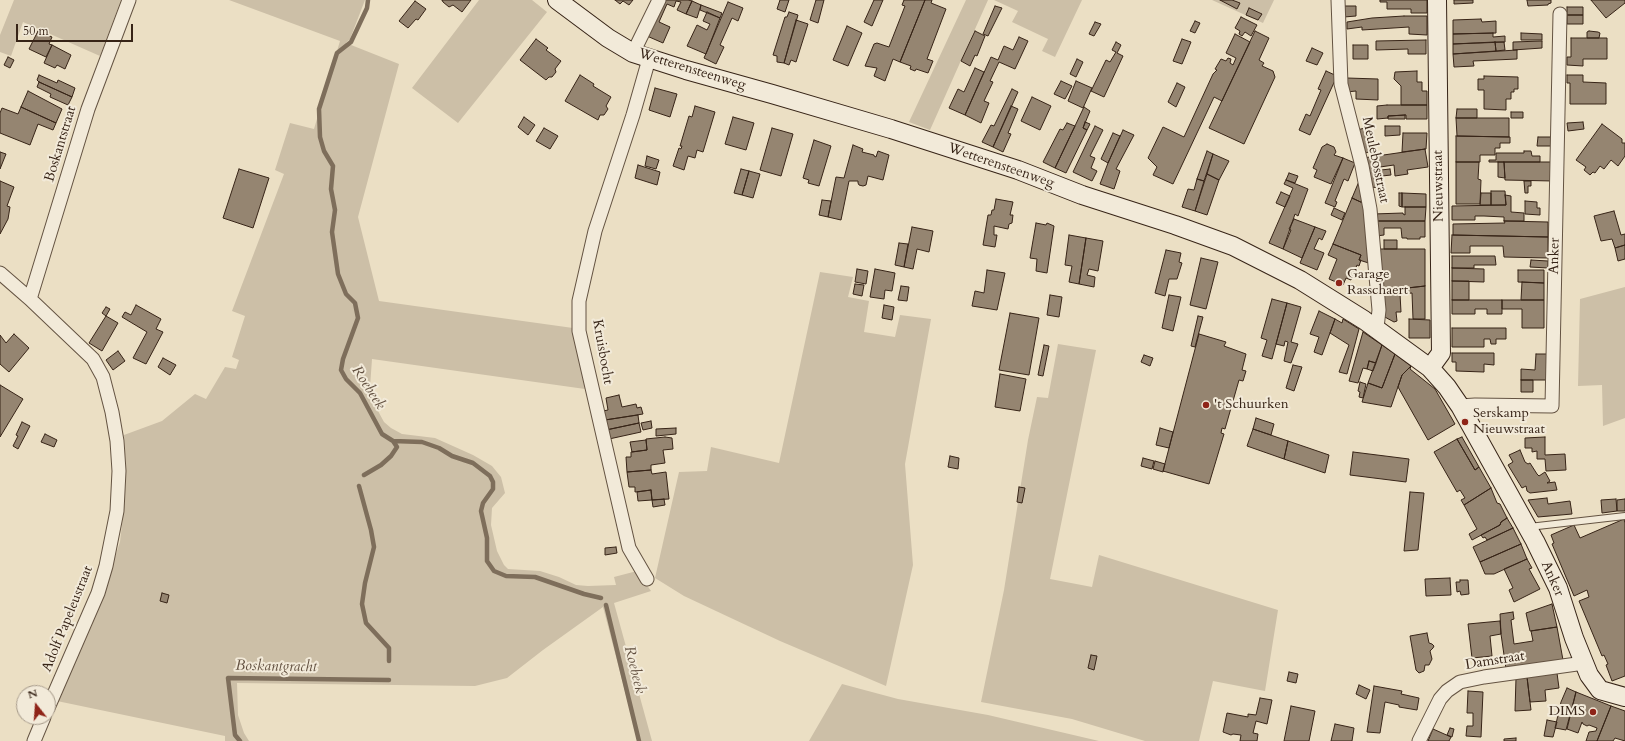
<!DOCTYPE html>
<style>
body{margin:0}
#map{position:relative;width:1625px;height:741px;overflow:hidden;background:#ebdfc4;font-family:Cardo,serif}
canvas{display:block}
.north{position:absolute;left:16px;top:685px;width:40px;height:40px;box-sizing:border-box;background:#f2ead9;border:1px solid #a79b8b;border-radius:50%;rotate:343deg;font-size:11px;font-weight:700;line-height:16px;text-align:center;color:#372417}
.north::after{content:'';display:block;margin:auto;width:14px;height:18px;background:#8f2418;clip-path:polygon(50% 0,100% 100%,50% 72%,0 100%)}
.scale{position:absolute;left:16px;top:24px;width:117px;height:18px;box-sizing:border-box;border:2px solid #372417;border-top:0;padding-left:5px;font-size:12px;line-height:14px;white-space:nowrap;color:#372417;-webkit-text-stroke:3px #f2ead9;paint-order:stroke}
</style>
<div id="map">
<canvas width="1625" height="741"></canvas>
<div class="north">N</div>
<div class="scale">50 m</div>
</div>
<script>
const ctx = document.querySelector('canvas').getContext('2d');
ctx.lineJoin = 'round';
function fillPath(path, color) {
  ctx.fillStyle = color;
  ctx.fill(path, 'evenodd');
}
function shape(rows) {
  const path = new Path2D();
  for (const r of rows) {
    path.moveTo(r[0], r[1]);
    for (let i = 2; i < r.length; i += 2) path.lineTo(r[i], r[i + 1]);
  }
  return path;
}
function trace(path, color, width, dash) {
  ctx.strokeStyle = color;
  ctx.lineWidth = width;
  ctx.lineCap = dash ? 'butt' : 'round';
  ctx.setLineDash(dash || []);
  ctx.stroke(path);
}
function write(font, color, halo, rows, align = 'center') {
  ctx.font = font + ' Cardo,serif';
  ctx.lineWidth = 4;
  ctx.setLineDash([]);
  ctx.textBaseline = 'middle';
  ctx.strokeStyle = halo;
  ctx.fillStyle = color;
  for (const [text, x, y, turn = 0] of rows) {
    ctx.save();
    ctx.translate(x, y);
    ctx.rotate((+turn || 0) * Math.PI / 180);
    ctx.textAlign = isNaN(turn) ? turn : align;
    if (halo) ctx.strokeText(text, 0, 0);
    ctx.fillText(text, 0, 0);
    ctx.restore();
  }
}
fillPath(shape([
 [14,0,121,0,100,56,23,22,11,56,0,52,0,35],
 [229,0,365,0,350,39,346,43,399,64,358,217,379,301,573,328,585,389,372,359,370,387,372,400,384,422,391,428,402,434,435,438,473,455,492,466,501,477,505,493,492,508,491,525,497,551,504,565,508,569,540,571,559,577,576,585,588,586,616,585,614,577,637,571,651,591,614,603,652,741,638,741,603,607,543,650,507,678,475,686,237,683,238,715,244,733,249,741,225,741,225,736,57,701,92,625,120,542,124,507,126,473,124,435,162,421,195,394,206,399,225,367,236,369,239,360,232,357,245,316,232,311,284,174,275,170,290,123,314,129,340,41],
 [479,0,532,0,547,12,458,123,412,88],
 [966,0,988,0,930,130,909,122],
 [994,0,1082,0,1055,57,1042,51,1048,39,1012,22,1018,11],
 [1212,0,1274,0,1263,23],
 [820,272,853,277,848,297,869,301,864,332,895,337,900,315,931,319,905,464,913,565,886,686,780,641,684,596,655,578,679,472,707,471,711,447,779,463],
 [1625,287,1625,418,1603,426,1602,385,1578,386,1580,299],
 [1058,344,1096,350,1050,579,1092,587,1099,555,1278,610,1265,691,1213,681,1199,741,1145,741,1072,719,981,702,1004,590,1028,440,1037,397,1048,398],
 [842,684,898,699,988,715,1099,741,809,741]
]), '#ccbfa7');
trace(shape([
 [368,0,367,8,351,42,337,53,319,109,320,137,324,151,333,166,331,189,335,210,332,232,338,274,346,294,355,303,358,318,343,359,341,370,346,379,360,393,382,434,393,441,422,442,439,448,452,456,473,463,490,476,493,482,493,489,483,503,481,511,487,538,487,561,494,571,506,576,535,577,584,594,601,598],
 [364,475,381,465,391,456,397,447,393,441],
 [359,486,371,530,374,547,365,583,362,604,366,623,389,648,389,661],
 [606,605,639,741],
 [240,741,235,735,228,678,389,680]
]), '#7e6e5b', 4.5);
const building = shape([
 [442,0,471,0,462,12,453,5,449,7,443,2,442,0],
 [615,0,633,0,629,5,623,1,620,4,615,0],
 [663,0,688,0,692,1,686,14,677,10,681,2,676,1,674,7,667,4,659,22,670,27,663,43,647,36,663,0],
 [780,0,789,0,785,12,777,9,780,0],
 [816,0,824,0,818,23,810,20,816,0],
 [874,0,883,0,872,26,864,22,874,0],
 [904,0,925,0,900,62,893,59,885,81,874,76,877,68,865,66,874,44,877,43,889,47,905,6,902,5,904,0],
 [925,0,932,0,931,3,946,9,927,59,933,61,928,73,916,69,915,71,910,69,911,66,900,62,925,0],
 [1220,0,1232,0,1240,3,1237,9,1220,0],
 [1380,0,1427,0,1427,13,1411,13,1411,9,1387,9,1387,2,1380,2,1380,0],
 [1454,0,1473,0,1473,3,1454,4,1454,0],
 [1527,0,1551,0,1551,3,1548,4,1548,5,1528,6,1527,0],
 [1591,0,1625,0,1625,3,1606,18,1591,0],
 [415,1,426,9,418,20,416,19,408,28,399,21,415,1],
 [692,1,701,5,697,18,686,14,692,1],
 [728,2,743,8,738,21,732,18,720,45,724,47,716,64,704,58,728,2],
 [701,5,722,13,720,18,700,10,701,5],
 [995,6,1002,8,988,36,983,34,995,6],
 [1343,6,1356,6,1356,16,1344,17,1343,6],
 [1567,7,1583,7,1583,15,1567,15,1567,7],
 [1249,8,1262,14,1258,20,1246,15,1249,8],
 [707,12,720,18,706,54,687,46,697,25,707,30,710,24,703,21,707,12],
 [789,12,798,15,784,63,777,62,777,56,773,55,785,17,787,17,789,12],
 [1567,15,1583,15,1583,24,1567,24,1567,15],
 [1404,16,1427,16,1427,35,1409,34,1409,27,1362,30,1362,27,1347,29,1347,22,1372,18,1404,16],
 [1241,17,1257,25,1251,36,1245,32,1242,36,1239,34,1240,31,1235,28,1241,17],
 [1481,19,1482,22,1496,21,1496,33,1453,34,1453,20,1481,19],
 [796,20,808,24,796,62,791,60,789,65,784,63,796,20],
 [1195,21,1200,23,1195,33,1190,31,1195,21],
 [1095,22,1101,24,1094,36,1089,34,1095,22],
 [847,26,862,33,848,66,833,60,847,26],
 [38,31,52,37,49,44,52,45,46,57,29,49,38,31],
 [975,31,985,36,977,56,975,55,970,66,961,61,975,31],
 [1255,31,1269,38,1259,60,1264,63,1262,66,1273,71,1275,77,1244,144,1209,128,1255,31],
 [1589,31,1598,32,1600,33,1599,38,1587,38,1587,32,1589,31],
 [1493,33,1493,37,1505,36,1505,42,1453,44,1453,34,1493,33],
 [1521,33,1542,34,1542,40,1521,40,1521,33],
 [1235,34,1250,42,1222,101,1214,97,1173,184,1153,175,1157,167,1148,158,1163,127,1184,137,1213,74,1217,70,1215,69,1221,59,1226,61,1228,58,1231,59,1230,63,1233,65,1236,58,1226,53,1235,34],
 [1019,37,1028,41,1015,69,999,62,990,81,993,82,984,101,989,103,981,123,965,115,991,57,998,60,1004,46,1013,50,1019,37],
 [1571,38,1607,38,1607,59,1583,59,1583,66,1567,65,1567,57,1571,57,1571,38],
 [536,39,548,48,546,50,561,61,555,69,556,72,552,77,549,77,546,80,520,60,536,39],
 [1182,39,1191,42,1182,64,1173,61,1182,39],
 [1426,40,1426,54,1408,54,1408,49,1376,50,1376,41,1426,40],
 [1542,41,1542,48,1513,50,1513,42,1542,41],
 [1116,42,1121,45,1117,53,1123,56,1104,97,1091,91,1106,60,1110,62,1116,52,1112,50,1116,42],
 [1495,42,1496,51,1453,54,1453,44,1495,42],
 [1495,42,1504,42,1505,50,1496,51,1495,42],
 [52,45,71,55,65,69,57,65,55,68,44,63,52,45],
 [1353,45,1368,45,1368,59,1353,59,1353,45],
 [1312,48,1323,53,1317,65,1306,61,1312,48],
 [1517,50,1517,59,1473,61,1474,66,1454,67,1453,54,1517,50],
 [8,57,14,60,10,68,4,65,8,57],
 [1077,59,1083,62,1076,77,1070,74,1077,59],
 [975,68,984,72,965,115,949,108,958,89,964,92,975,68],
 [1326,71,1337,76,1310,135,1299,130,1306,114,1310,116,1321,90,1318,89,1326,71],
 [1417,71,1417,82,1422,82,1422,91,1427,91,1427,105,1401,105,1401,86,1394,79,1395,72,1417,71],
 [39,75,57,83,58,80,75,88,72,97,39,82,37,80,39,75],
 [580,75,594,84,593,86,611,97,606,106,608,109,604,115,600,115,598,120,565,101,580,75],
 [1567,75,1583,75,1583,82,1606,83,1606,104,1570,104,1570,83,1567,83,1567,75],
 [1484,76,1518,77,1518,89,1514,89,1514,92,1511,92,1511,99,1506,99,1506,110,1484,109,1484,90,1478,90,1478,79,1484,79,1484,76],
 [1347,78,1378,79,1378,100,1356,99,1356,91,1346,92,1347,78],
 [1061,81,1072,86,1065,99,1054,94,1061,81],
 [1076,81,1092,88,1083,108,1068,101,1076,81],
 [39,82,72,97,68,105,50,97,51,94,37,87,39,82],
 [1177,83,1185,87,1176,107,1168,102,1177,83],
 [655,88,677,94,670,117,649,110,655,88],
 [1012,89,1018,92,993,147,982,142,991,125,994,126,1012,89],
 [28,91,62,109,56,123,21,107,28,91],
 [1032,97,1051,106,1040,130,1021,121,1032,97],
 [1387,105,1427,105,1427,119,1406,119,1406,115,1388,116,1388,118,1377,119,1377,106,1387,105],
 [695,106,715,112,703,152,697,150,695,158,688,156,684,170,673,166,679,148,681,149,682,146,680,146,689,116,692,117,695,106],
 [1011,106,1018,109,1008,133,1011,134,1003,152,993,147,1011,106],
 [21,107,56,123,53,130,38,124,30,145,0,133,0,113,2,108,18,114,21,107],
 [1084,107,1090,111,1083,128,1087,130,1066,173,1055,168,1084,107],
 [1457,109,1477,109,1477,118,1456,118,1457,109],
 [1511,112,1523,112,1523,118,1511,118,1511,112],
 [1405,115,1405,119,1388,119,1388,116,1405,115],
 [524,117,535,125,528,135,518,127,524,117],
 [733,117,754,123,746,150,725,144,733,117],
 [1456,118,1509,118,1509,137,1457,136,1456,118],
 [1085,122,1090,124,1087,130,1083,128,1085,122],
 [1583,122,1584,129,1568,131,1567,123,1583,122],
 [1067,123,1075,126,1055,168,1043,162,1060,129,1063,130,1067,123],
 [1602,124,1622,139,1622,143,1625,143,1625,156,1618,166,1611,160,1604,169,1600,166,1595,173,1593,172,1590,175,1584,170,1586,167,1576,160,1602,124],
 [1095,126,1103,130,1090,156,1095,158,1091,168,1097,171,1092,181,1073,172,1095,126],
 [1385,126,1400,126,1400,135,1385,136,1385,126],
 [544,128,558,136,550,149,536,141,544,128],
 [772,128,793,134,781,176,760,170,772,128],
 [1365,128,1371,151,1363,154,1357,130,1365,128],
 [1123,130,1134,135,1116,169,1120,171,1114,189,1100,184,1108,163,1123,130],
 [1113,133,1120,136,1108,163,1101,159,1113,133],
 [1403,133,1427,133,1426,149,1402,152,1403,133],
 [1456,136,1510,137,1510,143,1500,143,1500,148,1495,148,1495,155,1480,155,1480,162,1456,162,1456,136],
 [1538,137,1553,137,1553,146,1537,146,1538,137],
 [814,140,831,146,819,186,808,183,809,180,803,178,814,140],
 [1327,144,1334,147,1336,152,1334,155,1343,158,1331,184,1314,177,1317,170,1313,168,1322,147,1327,144],
 [853,145,863,149,862,152,874,155,874,156,876,157,878,151,889,155,883,180,868,176,866,185,863,186,859,185,858,183,858,181,849,181,841,220,828,217,836,177,844,178,853,145],
 [1425,149,1428,167,1407,170,1408,174,1395,176,1394,165,1380,167,1383,188,1370,187,1363,158,1425,149],
 [1207,151,1213,154,1204,181,1197,179,1207,151],
 [1524,151,1531,151,1532,156,1540,156,1540,162,1489,162,1489,160,1496,160,1496,153,1524,153,1524,151],
 [0,152,6,154,0,169,0,152],
 [1213,154,1229,161,1219,180,1207,174,1213,154],
 [647,156,659,160,656,169,645,166,647,156],
 [1343,158,1355,163,1348,181,1344,179,1335,201,1337,202,1335,207,1325,203,1343,158],
 [1456,162,1479,162,1478,179,1481,180,1480,204,1456,204,1456,162],
 [1498,162,1504,162,1505,178,1498,177,1498,162],
 [1504,162,1553,162,1553,181,1505,180,1504,162],
 [638,165,660,172,657,185,635,178,638,165],
 [239,169,269,178,253,228,223,218,239,169],
 [741,169,749,171,742,195,734,193,741,169],
 [1390,169,1391,175,1382,176,1381,170,1390,169],
 [749,171,760,174,753,198,742,195,749,171],
 [1289,173,1298,176,1295,183,1286,180,1289,173],
 [1207,174,1219,180,1207,215,1195,211,1207,174],
 [1197,179,1204,181,1195,211,1182,207,1188,189,1194,190,1197,179],
 [1360,179,1365,204,1352,198,1360,179],
 [1286,180,1308,189,1298,216,1295,214,1283,249,1269,243,1293,188,1284,184,1286,180],
 [0,181,14,187,7,206,10,207,8,219,0,234,0,181],
 [1524,181,1531,181,1531,186,1528,186,1528,193,1525,193,1524,181],
 [1491,191,1505,191,1506,205,1491,205,1491,191],
 [1281,192,1290,196,1285,207,1276,203,1281,192],
 [1399,193,1402,193,1402,207,1399,206,1399,193],
 [1402,193,1426,194,1426,207,1402,207,1402,193],
 [1481,193,1491,193,1491,205,1480,205,1481,193],
 [1505,195,1511,196,1511,212,1524,213,1524,221,1504,221,1504,217,1484,216,1475,216,1475,220,1452,220,1452,206,1506,205,1505,195],
 [1352,198,1365,204,1372,264,1359,260,1361,255,1333,244,1352,198],
 [996,199,1013,202,1010,215,1013,215,1012,223,1009,224,1008,229,994,226,994,235,997,235,995,247,983,245,988,215,991,215,992,210,994,210,996,199],
 [822,200,831,201,828,217,819,215,822,200],
 [1525,201,1537,202,1537,208,1540,208,1540,215,1525,214,1525,201],
 [1405,207,1426,207,1425,221,1374,221,1373,214,1403,213,1403,214,1405,215,1405,207],
 [1334,208,1345,213,1342,220,1331,215,1334,208],
 [1614,211,1621,235,1625,234,1625,245,1615,248,1612,239,1601,241,1594,216,1614,211],
 [1294,219,1315,227,1302,258,1283,249,1291,230,1289,229,1294,219],
 [1374,221,1425,221,1425,237,1420,237,1420,239,1407,239,1407,238,1402,238,1401,228,1384,228,1384,235,1376,236,1374,221],
 [1504,221,1548,222,1548,237,1453,235,1453,224,1505,223,1504,221],
 [1036,223,1046,225,1047,223,1054,226,1047,273,1036,271,1037,259,1030,258,1036,223],
 [912,227,933,231,929,252,917,249,913,269,904,267,912,227],
 [1315,227,1326,231,1322,240,1319,238,1314,249,1324,253,1317,270,1300,263,1315,227],
 [1069,235,1086,238,1079,284,1069,282,1072,266,1065,265,1069,235],
 [1452,235,1548,237,1548,258,1504,257,1503,246,1470,246,1470,253,1451,253,1452,235],
 [1086,238,1103,241,1098,271,1089,269,1087,275,1095,277,1094,287,1079,284,1086,238],
 [1384,240,1397,240,1397,249,1384,249,1384,240],
 [899,243,908,244,904,267,895,265,899,243],
 [1333,244,1361,255,1359,260,1361,260,1359,266,1357,265,1351,280,1346,278,1343,285,1329,279,1337,259,1328,255,1333,244],
 [1625,245,1625,259,1618,261,1615,248,1625,245],
 [1377,249,1425,249,1425,286,1381,291,1377,249],
 [1166,250,1181,253,1179,262,1182,263,1177,279,1169,279,1165,296,1155,293,1166,250],
 [1452,256,1495,256,1496,265,1474,265,1474,268,1452,268,1452,256],
 [1201,258,1218,262,1206,309,1190,305,1201,258],
 [1531,260,1548,261,1548,268,1530,267,1531,260],
 [1452,268,1484,269,1484,282,1452,281,1452,268],
 [857,269,868,271,866,284,855,282,857,269],
 [875,269,895,273,892,291,885,290,884,299,870,297,875,269],
 [987,270,1005,273,997,310,972,306,975,291,984,293,987,270],
 [1518,270,1544,270,1544,283,1518,282,1518,270],
 [1452,281,1469,281,1469,300,1452,300,1452,281],
 [1522,282,1544,283,1544,300,1521,300,1522,282],
 [855,284,864,285,862,296,853,294,855,284],
 [901,286,909,287,907,301,898,300,901,286],
 [1425,286,1425,319,1413,319,1412,293,1400,294,1401,312,1396,312,1397,321,1394,322,1383,316,1381,291,1425,286],
 [1050,295,1062,297,1059,317,1047,315,1050,295],
 [1169,295,1181,297,1173,331,1162,328,1169,295],
 [1272,299,1287,303,1272,359,1262,356,1267,340,1261,338,1272,299],
 [1452,300,1502,300,1502,314,1487,314,1487,309,1475,309,1475,314,1452,314,1452,300],
 [1502,300,1544,300,1544,328,1522,328,1522,309,1502,309,1502,300],
 [1287,303,1301,307,1291,342,1298,344,1291,363,1284,361,1288,342,1285,341,1284,346,1276,344,1287,303],
 [136,305,161,319,156,329,163,332,146,364,133,358,147,332,122,317,125,312,131,315,136,305],
 [884,305,894,307,892,320,882,318,884,305],
 [106,307,110,309,106,316,102,313,106,307],
 [1319,311,1335,319,1322,355,1314,352,1319,337,1310,334,1319,311],
 [1010,313,1039,318,1029,375,999,370,1010,313],
 [106,316,118,323,102,351,89,343,106,316],
 [1198,316,1203,317,1195,347,1191,346,1198,316],
 [1335,319,1342,323,1343,319,1359,329,1347,374,1339,372,1349,345,1330,333,1335,319],
 [1409,319,1430,320,1430,338,1409,338,1409,319],
 [1452,328,1506,328,1506,339,1496,339,1496,344,1491,344,1490,339,1484,339,1484,347,1452,347,1452,328],
 [1363,332,1382,345,1376,363,1369,361,1367,369,1363,368,1358,383,1349,381,1363,332],
 [14,334,29,348,9,372,0,364,0,335,6,343,14,334],
 [1199,334,1226,342,1224,346,1246,354,1242,370,1246,371,1243,381,1239,380,1225,429,1222,428,1221,433,1224,434,1209,484,1163,471,1199,334],
 [1044,345,1049,346,1043,376,1038,375,1044,345],
 [1382,345,1395,354,1382,388,1368,383,1382,345],
 [118,351,125,361,113,370,106,360,118,351],
 [1452,353,1494,353,1494,365,1484,364,1484,372,1456,371,1456,362,1452,362,1452,353],
 [1395,354,1411,366,1402,375,1391,407,1362,402,1368,383,1382,388,1395,354],
 [1536,354,1550,354,1549,380,1521,380,1521,369,1535,370,1536,354],
 [1144,355,1153,358,1150,366,1141,362,1144,355],
 [163,358,176,365,170,375,158,367,163,358],
 [1369,361,1376,363,1373,371,1367,369,1369,361],
 [1293,365,1302,367,1294,391,1286,388,1293,365],
 [1411,366,1410,369,1435,389,1455,424,1428,440,1398,387,1402,375,1411,366],
 [1000,374,1026,379,1020,411,995,407,1000,374],
 [1521,380,1533,380,1533,392,1521,392,1521,380],
 [1360,382,1366,384,1363,398,1359,397,1360,392,1358,391,1360,382],
 [0,385,23,399,0,437,0,385],
 [619,395,622,407,636,404,637,408,641,407,643,414,605,420,603,411,608,410,606,398,619,395],
 [638,415,639,423,606,430,605,420,638,415],
 [1256,418,1274,424,1271,435,1253,429,1256,418],
 [651,421,652,428,643,430,641,423,651,421],
 [22,422,30,426,18,449,13,446,18,436,16,435,22,422],
 [639,423,641,432,609,439,606,430,639,423],
 [676,428,676,434,656,436,656,429,676,428],
 [1160,428,1173,432,1169,448,1156,445,1160,428],
 [1253,429,1288,441,1284,459,1247,446,1253,429],
 [45,434,57,440,54,447,41,442,45,434],
 [665,437,672,438,673,449,663,450,665,463,651,465,651,470,627,472,626,457,631,457,631,452,647,450,646,439,665,437],
 [1462,437,1479,467,1475,470,1457,439,1462,437],
 [1545,437,1545,455,1565,454,1566,470,1546,471,1545,459,1537,459,1537,451,1532,452,1532,448,1525,448,1525,438,1545,437],
 [1457,439,1475,470,1479,467,1491,488,1464,505,1461,500,1465,498,1460,490,1457,492,1434,452,1457,439],
 [646,440,647,450,632,452,630,442,646,440],
 [1288,441,1329,455,1325,473,1284,459,1288,441],
 [1520,450,1525,462,1528,464,1530,463,1537,474,1539,476,1545,472,1550,481,1547,483,1555,482,1557,490,1530,493,1527,491,1526,486,1522,488,1508,465,1513,462,1509,455,1520,450],
 [1353,452,1409,459,1406,482,1350,475,1353,452],
 [950,456,959,458,958,469,948,467,950,456],
 [1143,458,1154,461,1152,469,1141,466,1143,458],
 [1155,461,1165,464,1163,472,1153,469,1155,461],
 [651,470,652,474,666,472,669,499,652,500,651,490,635,492,635,487,629,487,627,472,651,470],
 [1019,487,1025,488,1022,503,1017,502,1019,487],
 [1491,488,1497,503,1500,504,1507,518,1501,522,1500,525,1472,540,1469,534,1477,529,1464,505,1491,488],
 [651,490,652,500,638,501,637,492,651,490],
 [1410,492,1424,493,1418,550,1404,551,1410,492],
 [1547,498,1548,504,1570,501,1572,514,1538,517,1528,500,1547,498],
 [664,499,665,505,653,507,652,500,664,499],
 [1616,499,1617,511,1602,513,1601,500,1616,499],
 [1625,499,1625,511,1617,511,1617,500,1625,499],
 [1507,518,1513,528,1487,540,1485,537,1483,538,1481,535,1500,525,1501,522,1507,518],
 [1624,519,1625,523,1625,676,1612,681,1606,665,1608,664,1604,655,1602,656,1579,601,1589,597,1587,590,1574,596,1552,544,1554,543,1551,535,1574,525,1580,538,1624,519],
 [1513,528,1521,544,1480,562,1473,547,1513,528],
 [1521,544,1527,559,1494,574,1485,574,1480,562,1521,544],
 [616,547,617,553,605,555,605,548,616,547],
 [1527,559,1532,568,1529,569,1540,589,1514,602,1509,590,1513,588,1504,569,1527,559],
 [1450,578,1451,595,1426,596,1425,579,1450,578],
 [1460,580,1468,580,1469,594,1461,595,1460,591,1457,592,1456,582,1460,582,1460,580],
 [162,593,169,595,167,603,160,601,162,593],
 [1552,604,1557,627,1530,631,1526,613,1552,604],
 [1513,612,1514,619,1511,620,1514,644,1533,641,1531,631,1557,627,1563,660,1506,669,1501,634,1500,614,1513,612],
 [1500,621,1501,634,1490,636,1492,656,1472,658,1468,624,1500,621],
 [1427,633,1429,643,1432,644,1434,646,1433,648,1430,651,1432,659,1429,665,1425,665,1424,671,1419,673,1416,670,1410,636,1427,633],
 [1091,655,1097,656,1094,670,1088,668,1091,655],
 [1289,672,1298,674,1296,683,1287,681,1289,672],
 [1557,673,1559,688,1545,690,1546,701,1530,702,1527,677,1557,673],
 [1527,677,1531,710,1515,711,1516,678,1527,677],
 [1359,685,1370,690,1366,699,1356,694,1359,685],
 [1374,686,1402,691,1401,694,1419,698,1417,710,1399,707,1399,705,1385,702,1380,733,1367,732,1374,686],
 [1567,688,1576,692,1566,730,1555,728,1561,702,1567,688],
 [1468,691,1483,692,1481,737,1466,736,1467,726,1473,726,1473,713,1467,713,1468,691],
 [1576,692,1611,706,1597,741,1586,741,1589,732,1596,731,1597,728,1589,725,1587,726,1583,724,1582,722,1578,733,1567,729,1576,692],
 [1260,698,1272,700,1267,724,1256,721,1253,733,1258,734,1257,741,1240,741,1241,735,1233,734,1231,735,1223,732,1227,713,1248,717,1248,714,1256,715,1260,698],
 [1291,706,1315,711,1309,741,1284,741,1291,706],
 [1611,706,1625,711,1625,741,1615,738,1613,741,1597,741,1611,706],
 [1547,720,1557,722,1553,737,1544,736,1547,720],
 [1335,724,1354,728,1352,741,1331,741,1335,724],
 [1450,728,1454,729,1452,737,1447,735,1450,728],
 [1433,729,1451,737,1449,741,1428,741,1433,729],
 [1516,738,1516,741,1504,741,1504,739,1516,738]
]);
fillPath(building, '#958571');
trace(building, '#372417', 1);
const lane = shape([
 [1529,527,1625,516]
]);
const street = shape([
 [1338,0,1341,84,1362,166,1370,209,1379,310,1377,328],
 [633,53,659,0],
 [0,273,30,299,93,359,103,377,112,412,117,441,119,471,117,511,106,566,98,593,48,708],
 [30,299,88,109,129,0],
 [1460,406,1475,405,1552,406,1560,14],
 [647,579,629,548,579,331,579,301,595,231,633,115,649,59],
 [34,741,44,717],
 [1419,741,1440,699,1447,691,1460,682,1484,677,1584,663]
]);
const secondary = shape([
 [557,0,608,38,633,53,686,70,772,94,891,129,1018,170,1082,195,1175,225,1233,246,1300,280,1364,320,1430,368,1447,387,1460,406,1535,541,1558,588,1574,638,1589,675,1600,690,1625,697],
 [1430,368,1441,353,1437,0]
]);
trace(lane, '#645342', 8);
trace(street, '#645342', 15);
trace(secondary, '#372417', 20);
trace(lane, '#f2ead9', 6);
trace(street, '#f2ead9', 13);
trace(secondary, '#f2ead9', 18);
for (const [x, y, r, color] of [
 [1339,283,4,"#8f2418"],
 [1206,405,4,"#8f2418"],
 [1465,422,4,"#8f2418"],
 [1593,712,4,"#8f2418"]
]) {
  const dot = new Path2D();
  dot.arc(x, y, r, 0, 2 * Math.PI);
  ctx.fillStyle = color;
  ctx.fill(dot);
  trace(dot, '#f2ead9', 1.5);
}
write('14px', '#372417', '#f2ead9', [
 ["Wetterensteenweg",692,70,17],
 ["Boskantstraat",61,144,-73],
 ["Meulebosstraat",1375,160,78],
 ["Wetterensteenweg",1001,166,19],
 ["Nieuwstraat",1439,186,-91],
 ["Anker",1555,256,-89],
 ["Kruisbocht",602,352,80],
 ["Anker",1552,579,66],
 ["Adolf Papeleustraat",68,619,-68],
 ["Damstraat",1495,661,-9]
]);
write('14px', '#372417', '#f2ead9', [
 ["Garage",1347,275],
 ["Rasschaert",1347,291],
 ["'t Schuurken",1214,405],
 ["Serskamp",1473,414],
 ["Nieuwstraat",1473,430],
 ["DIMS",1585,712,"right"]
], 'left');
write('italic 15px', '#614f3f', '#f2ead9', [
 ["Roebeek",368,388,57],
 ["Boskantgracht",276,667,1],
 ["Roebeek",634,670,76]
]);
</script>
